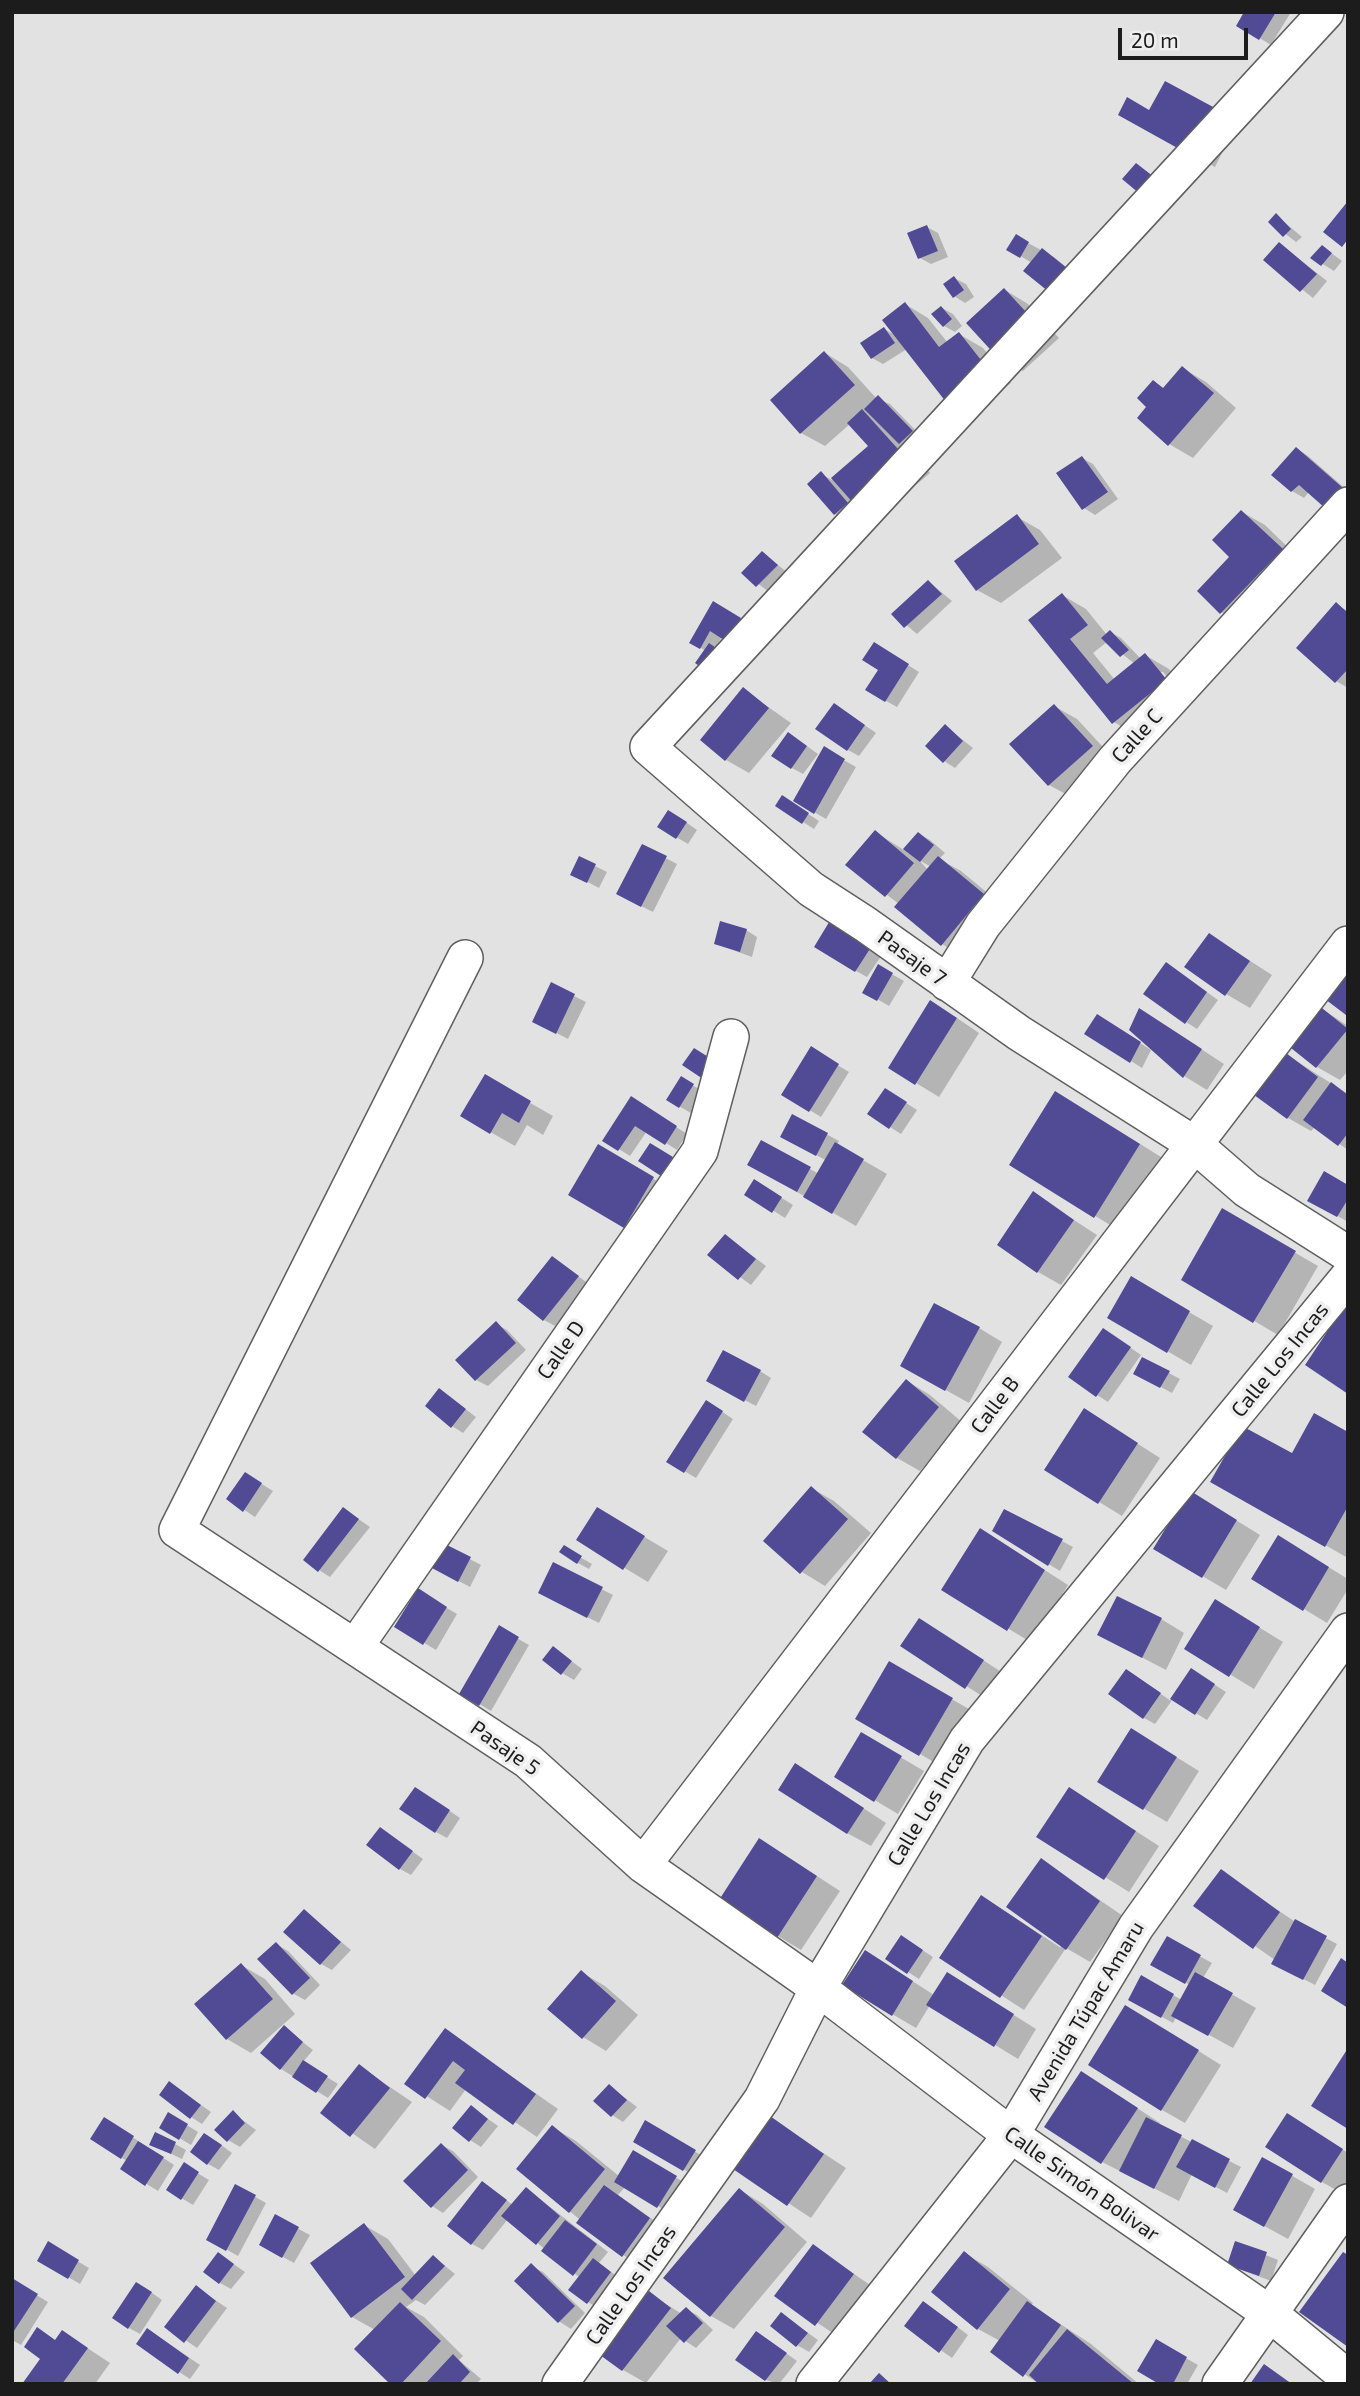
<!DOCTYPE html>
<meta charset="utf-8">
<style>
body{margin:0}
#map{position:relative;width:1360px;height:2396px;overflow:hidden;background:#e2e2e3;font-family:"Exo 2",sans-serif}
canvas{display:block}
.frame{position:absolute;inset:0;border:14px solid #1c1c1d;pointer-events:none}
.scale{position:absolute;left:1118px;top:28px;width:130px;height:32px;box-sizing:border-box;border:4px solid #1c1c1d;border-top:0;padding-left:9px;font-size:21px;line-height:24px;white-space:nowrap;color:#1c1c1d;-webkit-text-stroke:5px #efeff0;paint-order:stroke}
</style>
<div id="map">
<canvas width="1360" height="2396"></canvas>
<div class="frame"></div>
<div class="scale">20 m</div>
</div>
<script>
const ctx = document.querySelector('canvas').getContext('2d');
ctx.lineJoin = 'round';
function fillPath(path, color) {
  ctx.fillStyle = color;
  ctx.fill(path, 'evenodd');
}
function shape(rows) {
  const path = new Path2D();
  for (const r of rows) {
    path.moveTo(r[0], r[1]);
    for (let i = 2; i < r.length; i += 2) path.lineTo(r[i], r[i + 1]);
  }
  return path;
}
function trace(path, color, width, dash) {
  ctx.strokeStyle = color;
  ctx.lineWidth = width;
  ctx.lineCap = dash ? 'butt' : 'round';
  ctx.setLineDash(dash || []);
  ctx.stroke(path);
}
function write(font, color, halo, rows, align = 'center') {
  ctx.font = font + ' "Exo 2",sans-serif';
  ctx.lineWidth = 7;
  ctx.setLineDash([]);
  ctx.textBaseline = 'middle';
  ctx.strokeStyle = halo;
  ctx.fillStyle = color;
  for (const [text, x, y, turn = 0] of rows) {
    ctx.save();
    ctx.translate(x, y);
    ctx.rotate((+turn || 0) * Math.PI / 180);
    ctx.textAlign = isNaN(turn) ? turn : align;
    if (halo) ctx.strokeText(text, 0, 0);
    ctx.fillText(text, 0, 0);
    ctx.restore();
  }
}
fillPath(shape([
 [1246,12,1291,12,1271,45,1238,25],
 [1150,112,1237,123,1215,167,1144,128],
 [1276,215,1302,237,1296,242,1270,222],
 [927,227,938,233,948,257,931,264,920,258],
 [1028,243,1054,257,1083,281,1032,263,1009,249],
 [1280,244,1327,281,1313,298,1265,260],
 [1323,247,1342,261,1334,271,1313,258],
 [954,278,966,284,974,297,965,303,954,296],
 [1005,290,1028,304,1059,338,1023,371,1000,357],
 [905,304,928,318,948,343,959,334,983,348,1011,383,971,414,907,349,883,364,872,358,884,329,897,336],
 [942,308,953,314,962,326,955,332,944,326],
 [825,353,848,367,877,399,890,404,923,438,910,451,930,473,879,517,851,501,859,510,846,521,835,514,821,474,832,480,870,446,850,424,825,446,801,433,772,400],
 [1182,368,1206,382,1236,408,1193,458,1169,444,1149,407,1153,382,1165,389],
 [1297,449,1308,456,1348,491,1309,492,1304,498,1292,491,1274,475],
 [1082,458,1093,464,1118,499,1095,515,1084,508],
 [1242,512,1265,525,1305,564,1244,626,1221,612],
 [1017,517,1040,530,1062,558,1001,603,977,590],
 [763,553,788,573,769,592,744,573],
 [929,582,952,601,917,634,893,614],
 [1062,595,1086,609,1107,635,1110,632,1121,638,1141,659,1145,655,1169,669,1189,694,1137,736,1114,722,1031,621],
 [1107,642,1135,664,1115,680,1093,653],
 [1158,672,1163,672,1174,686],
 [714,604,751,626,722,637,715,648,706,651,691,642],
 [1336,605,1348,611,1348,688,1336,681],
 [874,644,919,672,897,707,886,701],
 [744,690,791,723,749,773,726,760],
 [1054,706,1077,719,1115,760,1073,798,1049,785],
 [846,712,876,733,859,756,848,750],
 [945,726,973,748,955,768,944,761],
 [800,741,818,754,803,774,792,768],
 [824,749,856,767,826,819,795,801],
 [793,804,819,821,814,829,803,822],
 [680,818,697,830,688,844,659,827],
 [875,832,904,850,919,834,930,840,945,853,939,859,961,871,1007,909,965,958,942,944,899,904,848,865],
 [919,860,931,867,928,870],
 [642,846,677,864,653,912,629,900],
 [579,858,607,872,599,888,584,880],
 [835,917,886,949,867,977,856,971],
 [746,930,757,937,752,957,716,944],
 [1210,935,1272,975,1250,1008,1226,994],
 [879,967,904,981,889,1006,865,992],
 [1177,971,1218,1000,1197,1029,1186,1022],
 [552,985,586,1002,568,1039,545,1027],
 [1313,1003,1348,1026,1348,1071,1340,1080,1317,1067],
 [954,1016,979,1033,939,1097,916,1083],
 [1109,1023,1151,1050,1142,1068,1131,1061],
 [1163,1024,1224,1064,1207,1090,1184,1076],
 [811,1049,849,1072,821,1117,783,1094],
 [1282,1052,1348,1094,1348,1150,1315,1127,1311,1131,1288,1118],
 [485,1077,553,1116,543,1135,527,1125,515,1146,462,1116],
 [682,1079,704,1092,691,1113,668,1100],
 [897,1097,917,1110,901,1134,890,1127],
 [642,1105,687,1134,677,1150,647,1131,630,1156,604,1140],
 [1090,1113,1174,1165,1130,1237,1011,1165],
 [793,1116,839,1141,837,1145,887,1174,856,1226,750,1165,761,1142,819,1174,827,1161,782,1136],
 [598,1147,676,1192,648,1240,571,1195],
 [1348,1187,1348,1222,1310,1200],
 [766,1188,793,1205,785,1218,747,1194],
 [1034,1194,1097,1235,1061,1285,1038,1272],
 [1223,1211,1318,1266,1278,1335,1183,1279],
 [726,1236,766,1266,751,1285,710,1255],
 [553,1258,589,1284,555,1326,544,1320],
 [1132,1279,1213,1326,1191,1365,1109,1317],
 [496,1324,507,1330,526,1350,488,1386,476,1380],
 [979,1328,1002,1342,969,1403,926,1379],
 [1115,1337,1141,1355,1108,1402,1097,1395],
 [1143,1359,1180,1379,1172,1393,1135,1373],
 [760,1371,771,1378,756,1406,708,1381],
 [907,1381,930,1395,962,1422,920,1471,897,1458],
 [440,1390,476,1417,463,1433,452,1426],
 [718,1409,733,1419,696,1478,669,1462],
 [1085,1410,1160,1458,1122,1516,1047,1470],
 [1348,1434,1348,1558,1213,1482,1293,1456],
 [257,1481,273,1491,255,1517,228,1499],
 [811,1488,834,1501,871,1533,825,1586,802,1572],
 [1213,1506,1260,1535,1226,1590,1155,1548],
 [344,1509,370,1527,330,1577,319,1570],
 [621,1523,668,1551,648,1582,578,1540],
 [994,1531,1062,1541,1073,1547,1060,1571],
 [1004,1544,1068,1585,1032,1643,943,1589],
 [445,1546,481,1565,470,1587,434,1568],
 [564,1548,592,1564,589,1569,578,1563],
 [1302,1551,1348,1579,1348,1589,1327,1623,1304,1609],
 [554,1565,613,1595,599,1623,551,1599],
 [418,1591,457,1614,436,1650,396,1626],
 [1239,1615,1283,1642,1254,1689,1187,1648],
 [1161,1619,1184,1633,1166,1670,1099,1635],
 [499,1628,529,1645,491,1711,461,1693],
 [943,1634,1006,1675,990,1701,903,1646],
 [554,1648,582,1669,574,1680,562,1673],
 [890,1664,976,1713,944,1768,858,1718],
 [1192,1670,1226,1692,1207,1720,1173,1699,1155,1724,1144,1718,1138,1678,1171,1701],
 [1155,1744,1199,1771,1167,1822,1143,1808],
 [885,1748,924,1771,898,1814,836,1777],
 [819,1779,886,1823,871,1846,847,1833],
 [426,1795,460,1818,447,1838,436,1832],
 [1092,1803,1159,1846,1129,1892,1039,1836],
 [381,1829,423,1859,411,1875,400,1869],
 [783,1854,840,1891,801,1950,778,1936],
 [1041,1860,1123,1916,1090,1962,1066,1948,1024,2010,942,1957,1005,1911,1061,1948],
 [1221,1872,1294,1921,1337,1944,1315,1985,1273,1963,1275,1960,1196,1905],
 [304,1911,351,1950,332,1970,321,1964],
 [1167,1938,1212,1963,1203,1978,1256,2008,1233,2048,1176,2017,1173,2023,1130,1999,1142,1978,1182,2000,1190,1985,1152,1964],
 [276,1944,288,1951,320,1985,305,2000,294,1994,260,1959],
 [913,1944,933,1957,919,1979,908,1972],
 [241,1965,265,1979,295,2014,251,2053,227,2039,197,2004],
 [889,1966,934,1995,971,1988,1036,2029,1018,2059,930,2005,916,2028,892,2014],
 [581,1972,605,1986,638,2015,606,2051,583,2037],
 [1149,2020,1221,2065,1185,2123,1162,2110],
 [284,2028,313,2050,303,2062,338,2084,328,2098,281,2069],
 [445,2030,558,2109,537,2137,466,2089,450,2111,406,2083],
 [359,2066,412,2102,375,2149,323,2113],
 [170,2083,211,2112,202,2124,191,2117],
 [609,2086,637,2107,623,2122,612,2115],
 [1105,2087,1160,2123,1158,2125,1241,2167,1227,2193,1192,2174,1179,2201,1102,2162],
 [471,2107,498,2126,481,2147,470,2140],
 [233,2113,256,2130,240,2147,228,2140],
 [169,2114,198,2132,191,2145,161,2127],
 [770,2118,846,2168,811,2218,735,2168],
 [646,2123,706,2158,695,2176,635,2141],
 [116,2126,174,2165,158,2191,122,2169,127,2161,92,2139],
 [552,2127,576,2141,619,2176,634,2153,687,2184,670,2213,625,2187,618,2195,672,2233,646,2269,623,2255,518,2169],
 [1311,2129,1348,2153,1348,2191,1345,2195,1322,2182],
 [216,2141,232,2153,219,2170,208,2164],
 [175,2144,186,2150,182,2159,163,2150],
 [441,2145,453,2151,478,2177,443,2213,432,2206],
 [1263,2159,1315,2189,1288,2239,1235,2210],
 [184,2165,209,2180,193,2205,168,2190],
 [483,2183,513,2205,527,2189,608,2252,599,2263,622,2280,599,2309,588,2302,580,2278,508,2219,483,2250,472,2244],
 [236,2186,266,2203,238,2256,208,2239],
 [740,2190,763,2204,807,2242,734,2329,711,2316],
 [276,2217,310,2235,294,2263,261,2245],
 [364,2225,388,2239,416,2276,434,2257,455,2274,425,2305,416,2300,406,2307,424,2317,463,2356,459,2360,481,2379,476,2384,393,2384,375,2330,352,2317],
 [1236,2243,1278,2260,1271,2281,1229,2265],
 [49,2244,89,2268,80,2284,39,2260],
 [813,2246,876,2289,840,2338,776,2295],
 [964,2253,988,2267,1033,2303,1031,2305,1091,2344,1139,2384,1039,2384,992,2352,1000,2341,978,2329,933,2292],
 [229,2261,245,2272,231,2289,220,2283],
 [531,2266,543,2272,585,2313,571,2329,560,2322,516,2281],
 [12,2280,48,2302,21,2345,12,2340],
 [196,2287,227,2308,197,2348,166,2327],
 [148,2290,162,2300,140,2334,129,2328],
 [650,2294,682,2314,686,2309,697,2315,713,2330,696,2348,681,2338,646,2383,623,2370],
 [935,2310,968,2335,952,2358,906,2326],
 [781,2314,818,2340,809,2352,797,2345],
 [38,2330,57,2341,63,2332,110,2363,95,2384,24,2384,42,2358],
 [159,2337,200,2365,190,2379,179,2372],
 [768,2340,797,2361,779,2384,766,2380,738,2359],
 [1156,2341,1198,2365,1187,2384,1163,2384]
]), '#0003');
fillPath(shape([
 [1244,12,1276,12,1259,40,1236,26],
 [1165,81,1215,108,1190,155,1118,115,1127,97,1149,110],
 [1136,163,1154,177,1140,194,1122,179],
 [1348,201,1348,239,1342,247,1323,232],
 [1276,213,1291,229,1283,237,1268,222],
 [927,225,938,251,918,259,907,233],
 [1016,234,1029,242,1020,258,1006,250],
 [1279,242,1317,274,1300,292,1263,260],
 [1322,245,1332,253,1321,266,1310,258],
 [1042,248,1073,273,1054,296,1023,271],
 [954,276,964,290,953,298,943,284],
 [1004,288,1037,324,999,359,966,323],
 [905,302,939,347,959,332,988,369,946,402,882,320],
 [941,306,952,319,943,327,931,314],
 [884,327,895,343,871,359,860,343],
 [824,351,855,385,800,434,770,400],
 [1182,366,1214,393,1168,446,1137,418,1146,407,1137,398,1153,380,1163,388],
 [878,395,913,431,899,444,864,409],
 [862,409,907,459,855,505,831,478,868,446,847,423],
 [1296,447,1343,488,1325,508,1299,485,1291,492,1271,475],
 [1082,456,1108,492,1082,510,1056,473],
 [821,471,848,503,834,515,807,484],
 [1241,510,1283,549,1220,614,1197,591,1229,557,1212,540],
 [1017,514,1039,544,976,591,954,561],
 [762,551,778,565,756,587,741,573],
 [928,580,942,594,904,628,891,614],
 [1062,593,1088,625,1070,639,1107,684,1145,653,1167,680,1112,724,1028,620],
 [713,601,741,618,727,642,710,631,700,649,689,643],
 [1336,602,1348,613,1348,669,1335,683,1296,648],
 [1110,630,1129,650,1120,657,1101,638],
 [874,642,909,664,885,702,865,690,878,670,862,660],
 [709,643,726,655,712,675,695,663],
 [743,687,769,708,725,761,700,740],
 [834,703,865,725,847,751,815,729],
 [1054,704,1093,746,1048,786,1009,744],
 [945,724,963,741,943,763,925,746],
 [788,732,807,746,791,769,771,756],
 [824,746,845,759,814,814,793,801],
 [782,795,809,813,802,824,775,806],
 [668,810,687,822,676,839,657,827],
 [875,830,914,863,885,897,845,865],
 [918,832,934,845,920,862,903,849],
 [642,844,667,856,641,907,616,894],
 [579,856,596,864,587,883,570,875],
 [938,856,984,894,941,946,894,907],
 [834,914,875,941,855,972,814,947],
 [720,921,747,929,740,952,714,944],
 [1209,933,1250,961,1225,996,1184,967],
 [1348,961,1348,1013,1346,1015,1321,996],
 [1166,962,1207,992,1185,1024,1143,994],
 [878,964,893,973,877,1001,862,993],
 [551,982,575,994,556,1034,532,1022],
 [930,1000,957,1018,915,1085,888,1068],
 [1312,1000,1348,1029,1316,1068,1281,1040],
 [1139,1008,1202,1049,1183,1078,1129,1030],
 [1097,1014,1141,1042,1130,1063,1084,1034],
 [811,1046,839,1064,809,1112,781,1095],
 [694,1048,718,1063,706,1081,682,1065],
 [1282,1050,1318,1077,1287,1119,1250,1092],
 [485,1074,531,1101,519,1123,502,1113,490,1134,460,1116],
 [681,1076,694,1084,679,1108,666,1100],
 [1331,1082,1348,1095,1348,1133,1338,1146,1303,1120],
 [885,1088,907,1102,889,1129,867,1114],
 [1055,1091,1140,1144,1094,1218,1009,1165],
 [631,1096,677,1126,665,1145,635,1126,618,1151,602,1141],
 [792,1114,828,1133,816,1156,780,1137],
 [761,1140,811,1167,797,1192,747,1165],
 [835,1142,864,1159,832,1214,803,1197],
 [650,1143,673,1157,661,1176,638,1161],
 [598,1144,654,1177,624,1228,568,1195],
 [1324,1171,1348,1185,1348,1199,1337,1217,1307,1201],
 [754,1179,782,1197,772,1213,744,1195],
 [1033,1191,1074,1220,1037,1273,997,1245],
 [1222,1208,1296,1251,1253,1323,1181,1280],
 [725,1234,756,1259,738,1280,707,1255],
 [552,1256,579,1276,543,1321,517,1300],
 [1131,1276,1190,1311,1167,1353,1107,1318],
 [934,1303,980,1327,945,1391,900,1366],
 [1345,1305,1348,1307,1348,1394,1305,1365],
 [496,1321,516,1343,475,1381,455,1360],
 [1103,1328,1131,1347,1096,1397,1068,1377],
 [723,1350,761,1370,744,1402,706,1381],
 [1142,1357,1170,1371,1160,1388,1133,1374],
 [906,1379,939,1407,896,1459,862,1432],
 [439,1388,466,1409,451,1428,425,1406],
 [706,1400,723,1411,684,1473,666,1462],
 [1084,1408,1138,1443,1098,1504,1044,1470],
 [1314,1413,1348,1432,1348,1506,1325,1547,1210,1482,1242,1426,1292,1453],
 [245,1472,262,1483,243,1512,226,1499],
 [811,1486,848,1519,800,1574,763,1541],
 [1189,1490,1237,1520,1202,1578,1153,1549],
 [343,1507,359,1519,318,1572,303,1560],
 [597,1507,645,1536,623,1570,576,1540],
 [1004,1509,1063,1539,1048,1566,992,1531],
 [980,1528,1045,1570,1007,1631,941,1590],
 [1278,1535,1329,1567,1303,1611,1251,1579],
 [445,1544,471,1557,458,1582,432,1568],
 [564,1545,582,1556,577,1564,559,1552],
 [553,1562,603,1587,587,1618,538,1593],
 [418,1588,447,1607,423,1645,394,1627],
 [1117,1596,1162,1618,1142,1658,1097,1635],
 [1215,1599,1260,1627,1229,1677,1184,1649],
 [919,1618,984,1660,965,1689,900,1646],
 [499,1625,519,1637,479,1706,459,1694],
 [553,1646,572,1661,561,1675,542,1660],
 [889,1661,953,1698,919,1756,855,1719],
 [1191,1668,1215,1684,1195,1715,1170,1699],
 [1126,1669,1161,1693,1143,1719,1108,1694],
 [1131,1728,1177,1757,1143,1810,1097,1782],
 [861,1732,902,1756,874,1802,834,1777],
 [795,1763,864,1808,847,1834,778,1790],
 [415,1787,450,1810,435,1833,399,1809],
 [1069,1787,1136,1831,1104,1880,1036,1837],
 [380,1827,413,1851,399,1870,366,1845],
 [759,1838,817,1876,777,1938,719,1900],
 [1041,1858,1100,1901,1066,1950,1006,1907],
 [1221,1869,1280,1912,1253,1949,1193,1906],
 [981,1895,1042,1936,1000,1998,939,1958],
 [304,1909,341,1942,320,1965,283,1932],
 [1295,1919,1327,1936,1303,1980,1271,1964],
 [901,1935,923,1950,907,1974,885,1959],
 [1167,1936,1201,1955,1185,1984,1150,1965],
 [276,1942,310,1978,292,1995,257,1959],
 [865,1950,913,1981,892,2016,842,1985],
 [1341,1958,1348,1963,1348,2008,1321,1991],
 [241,1963,273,1999,226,2040,194,2004],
 [581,1970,616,2001,582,2039,547,2009],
 [947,1972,1014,2014,994,2047,926,2005],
 [1195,1972,1233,1993,1208,2036,1171,2016],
 [1141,1975,1174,1994,1161,2018,1128,2000],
 [1125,2005,1199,2050,1161,2111,1088,2065],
 [284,2025,303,2042,280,2070,260,2053],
 [445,2028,536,2094,513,2125,455,2083,465,2070,453,2061,425,2099,404,2084],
 [1348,2048,1348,2129,1311,2106],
 [303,2060,328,2076,316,2093,292,2077],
 [359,2064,390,2088,350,2137,320,2113],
 [1081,2071,1138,2108,1101,2164,1044,2127],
 [169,2081,201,2105,190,2119,159,2095],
 [609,2084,627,2100,611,2117,593,2101],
 [471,2105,488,2119,469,2142,452,2128],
 [233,2110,245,2123,227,2142,214,2130],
 [168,2112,188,2124,179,2140,159,2128],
 [1287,2113,1343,2149,1321,2183,1265,2147],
 [770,2116,824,2154,787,2206,733,2169],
 [104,2117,134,2136,121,2159,90,2139],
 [1146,2117,1182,2135,1154,2189,1119,2171],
 [645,2120,696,2150,683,2171,633,2142],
 [552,2125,605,2169,569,2213,516,2169],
 [155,2132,176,2142,171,2154,149,2145],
 [204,2133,222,2145,207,2165,190,2152],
 [1192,2139,1230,2159,1215,2188,1176,2167],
 [138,2141,164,2157,145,2186,120,2169],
 [441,2143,468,2170,431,2208,403,2181],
 [633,2150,677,2176,657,2208,614,2182],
 [1262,2157,1293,2174,1264,2227,1233,2210],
 [184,2162,199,2172,181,2200,166,2190],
 [482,2181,507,2200,471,2245,447,2226],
 [235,2184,256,2195,226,2251,206,2240],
 [604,2185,650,2218,622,2257,576,2223],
 [526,2187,560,2216,536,2245,501,2216],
 [739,2188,785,2227,710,2317,663,2278],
 [275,2214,299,2227,282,2258,259,2245],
 [565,2220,597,2244,573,2276,541,2251],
 [364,2223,405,2277,351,2318,310,2263],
 [48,2241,79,2260,68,2279,37,2261],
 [1235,2241,1267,2252,1259,2276,1227,2265],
 [813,2244,854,2274,815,2326,774,2296],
 [964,2251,1010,2289,977,2330,931,2292],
 [218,2252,234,2264,219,2284,203,2272],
 [1343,2252,1348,2255,1348,2347,1299,2312],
 [433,2255,445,2266,412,2300,401,2289],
 [593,2258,611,2272,587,2304,568,2290],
 [531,2263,575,2306,558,2323,514,2281],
 [12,2278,38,2294,12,2334],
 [136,2282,152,2292,128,2329,112,2318],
 [196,2285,216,2301,184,2343,164,2327],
 [649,2291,671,2308,622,2371,600,2355],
 [923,2301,958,2327,939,2353,904,2326],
 [1027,2301,1061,2325,1023,2377,990,2352],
 [400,2302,441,2341,401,2384,390,2384,354,2349],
 [686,2307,703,2323,684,2343,666,2326],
 [781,2312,808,2333,796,2347,770,2326],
 [37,2327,55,2340,62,2330,88,2348,62,2384,22,2384,40,2359,24,2347],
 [147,2328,189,2358,178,2374,136,2344],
 [1067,2329,1134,2384,1039,2384,1029,2375],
 [756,2331,787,2353,765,2381,735,2360],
 [1156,2339,1187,2357,1173,2384,1159,2384,1137,2371],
 [453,2354,470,2372,459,2384,425,2384],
 [1264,2364,1292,2384,1250,2384],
 [879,2373,891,2384,869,2384]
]), '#504b94');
const minor = shape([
 [1326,12,648,747,811,889,865,924,1019,1033,1194,1144,1247,1190,1348,1254],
 [465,958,177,1530,528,1761,643,1865,818,1988,1011,2135,1269,2313,1348,2378],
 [947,983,983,925,1115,760,1348,505],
 [355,1647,700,1151,731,1037],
 [643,1865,1348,944],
 [560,2384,762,2099,818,1988,967,1740,1348,1277],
 [814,2384,1011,2135,1136,1927,1348,1631],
 [1220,2384,1348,2202]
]);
trace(minor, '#5f5f60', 38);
trace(minor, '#fff', 35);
write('21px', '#1c1c1d', '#efeff0', [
 ["Calle C",1137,736,-48],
 ["Pasaje 7",912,958,36],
 ["Calle D",561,1350,-55],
 ["Calle Los Incas",1280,1360,-51],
 ["Calle B",995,1405,-53],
 ["Pasaje 5",505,1748,35],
 ["Calle Los Incas",929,1804,-59],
 ["Avenida Túpac Amaru",1086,2011,-59],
 ["Calle Simón Bolivar",1082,2184,35],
 ["Calle Los Incas",631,2285,-55]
]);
</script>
